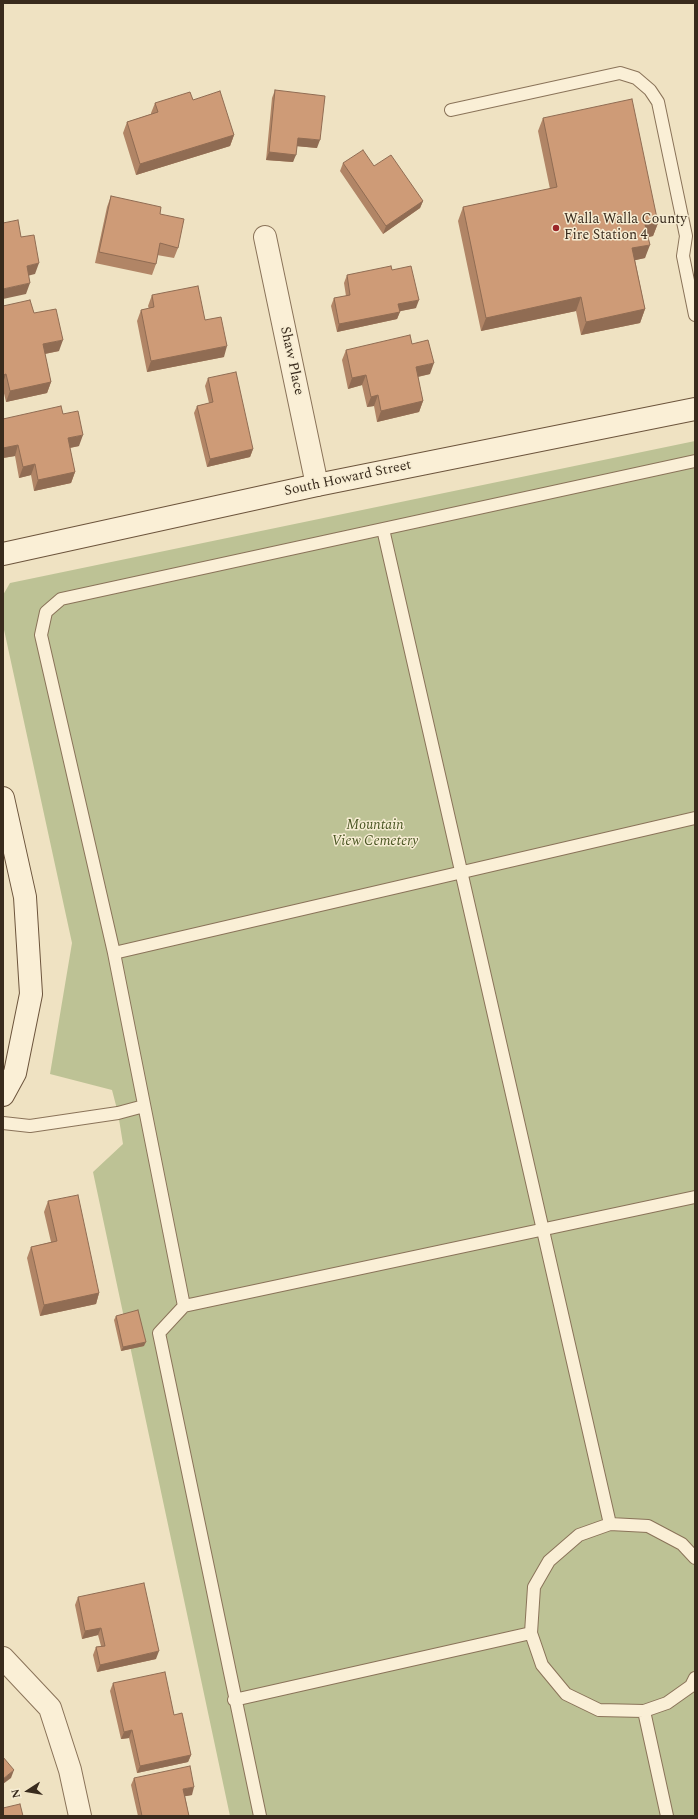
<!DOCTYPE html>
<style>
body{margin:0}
#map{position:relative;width:698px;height:1819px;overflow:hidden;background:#efe2c2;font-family:Spectral,serif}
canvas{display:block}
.frame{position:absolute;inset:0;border:4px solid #392b1d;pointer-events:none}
.north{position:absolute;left:8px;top:1771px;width:40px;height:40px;-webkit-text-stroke:3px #f6ecd2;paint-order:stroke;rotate:258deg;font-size:11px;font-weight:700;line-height:16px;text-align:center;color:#392b1d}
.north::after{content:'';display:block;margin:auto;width:14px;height:18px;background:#392b1d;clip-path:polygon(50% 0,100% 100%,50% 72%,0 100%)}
</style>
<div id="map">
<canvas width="698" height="1819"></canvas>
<div class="frame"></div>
<div class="north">N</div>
</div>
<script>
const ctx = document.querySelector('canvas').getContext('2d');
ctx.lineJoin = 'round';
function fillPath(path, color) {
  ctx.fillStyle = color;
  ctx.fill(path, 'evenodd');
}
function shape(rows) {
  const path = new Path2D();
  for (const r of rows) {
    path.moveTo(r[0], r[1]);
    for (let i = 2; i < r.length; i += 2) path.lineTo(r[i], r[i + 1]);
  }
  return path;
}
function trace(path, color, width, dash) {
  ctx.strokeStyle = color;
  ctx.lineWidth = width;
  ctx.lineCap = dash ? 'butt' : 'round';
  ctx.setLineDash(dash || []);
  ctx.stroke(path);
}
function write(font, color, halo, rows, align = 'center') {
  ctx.font = font + ' Spectral,serif';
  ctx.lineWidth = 3;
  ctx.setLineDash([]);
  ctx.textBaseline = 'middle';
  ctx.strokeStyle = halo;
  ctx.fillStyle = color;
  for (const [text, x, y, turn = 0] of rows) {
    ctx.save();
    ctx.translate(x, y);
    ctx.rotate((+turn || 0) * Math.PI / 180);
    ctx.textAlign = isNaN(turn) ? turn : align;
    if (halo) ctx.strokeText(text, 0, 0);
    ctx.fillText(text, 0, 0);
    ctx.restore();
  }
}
fillPath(shape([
 [695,441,695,1816,230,1816,93,1172,123,1144,118,1113,112,1090,50,1074,72,943,3,625,3,595,10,583]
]), '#bdc295');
const lane = shape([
 [451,110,620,73,636,78,650,90,658,102,686,236,683,256,695,315],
 [383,529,610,1524],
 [114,953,695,818],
 [3,1123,30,1126,118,1113,144,1106],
 [184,1306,114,953,41,635,46,612,61,599,695,461],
 [695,1558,682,1544,648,1526,610,1524,579,1535,549,1561,534,1587,531,1633,542,1665,566,1694,599,1710,644,1711,667,1703,691,1686,695,1678],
 [234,1700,531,1633],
 [644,1711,667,1816],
 [260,1816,159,1333,184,1306,695,1197]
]);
const street = shape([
 [265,237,317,485],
 [3,1658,50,1708,70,1770,80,1816]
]);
const secondary = shape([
 [3,554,317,485,695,409],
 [3,798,25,897,31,994,15,1073,3,1095]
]);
trace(lane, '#8a7359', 14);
trace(street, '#8a7359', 24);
trace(secondary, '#6c543c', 24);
trace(lane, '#faefd6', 12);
trace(street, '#faefd6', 22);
trace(secondary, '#faefd6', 22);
fillPath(shape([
 [275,90,317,148,297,146,293,162,266,160,272,98],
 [193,100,234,135,230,146,136,175,123,133,127,122,151,114,151,113,155,103],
 [543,118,658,223,653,236,648,237,645,258,635,260,645,309,640,323,581,335,576,311,481,331,458,221,463,207,550,189,538,131],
 [343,163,374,166,423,201,420,208,383,234,340,171],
 [111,196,160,214,178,248,174,258,157,255,156,264,152,275,95,263,107,207],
 [392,270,416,308,400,311,397,319,337,332,331,306,334,298,346,296,344,283,347,275],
 [152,295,205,320,224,357,147,372,137,321,141,310,149,309,148,306],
 [3,306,34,313,59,351,45,354,51,382,47,393,6,402,3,389],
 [412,344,430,374,418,377,423,401,419,412,377,422,374,406,367,407,362,385,348,389,342,360,346,350],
 [208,378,253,449,250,457,207,467,194,413,197,406,209,403,205,386],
 [63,414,79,446,70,448,75,472,71,483,34,491,31,475,19,478,15,456,3,458,3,419],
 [48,1201,99,1293,96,1304,40,1316,27,1258,31,1247,51,1242,44,1212],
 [116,1316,144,1346,121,1351,114,1320],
 [78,1597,156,1659,97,1672,93,1655,96,1647,101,1646,98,1635,82,1639,75,1605],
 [113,1683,174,1715,191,1755,188,1762,137,1773,129,1738,121,1739,110,1691],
 [134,1778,192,1795,185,1796,189,1816,138,1816,131,1785]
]), '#b18566');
fillPath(shape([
 [234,135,230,146,136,175,140,164],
 [298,138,320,140,317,148,295,146],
 [269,152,296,155,293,162,266,160],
 [423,201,420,208,383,234,386,226],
 [658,223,653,236,640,239,645,225],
 [650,245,645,258,627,262,632,248],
 [39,263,35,274,23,277,27,266],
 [30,283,26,294,3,299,3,289],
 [581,297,576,311,481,331,486,318],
 [419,300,416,308,396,312,398,304],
 [645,309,640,323,581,335,586,322],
 [400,312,397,319,337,332,339,324],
 [63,340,59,351,39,355,43,344],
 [227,346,224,357,147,372,151,361],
 [434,363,430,374,412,378,416,367],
 [6,374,3,383,3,375],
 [366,375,362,385,348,389,352,378],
 [51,382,47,393,6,402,10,391],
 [378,395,374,406,367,407,371,397],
 [423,401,419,412,377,422,381,411],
 [83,435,79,446,64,449,68,438],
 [18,445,15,456,3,458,3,448],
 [253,449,250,457,207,467,210,459],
 [35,464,31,475,19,478,23,467],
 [75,472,71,483,34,491,38,480],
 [99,1293,96,1304,40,1316,44,1305],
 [146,1342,144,1346,121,1351,123,1347],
 [101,1628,98,1635,82,1639,85,1631],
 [159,1651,156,1659,97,1672,100,1665],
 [132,1730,129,1738,121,1739,124,1732],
 [191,1755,188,1762,137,1773,140,1766],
 [14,1770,11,1778,3,1784,3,1779],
 [194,1787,192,1795,181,1797,183,1789]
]), '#906c53');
const building = shape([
 [275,90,325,96,320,140,298,138,296,155,269,152,275,90],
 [220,91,234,135,140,164,127,122,158,112,155,103,190,92,193,100,220,91],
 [632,99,658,223,645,225,650,245,632,248,645,309,586,322,581,297,486,318,463,207,557,187,543,118,632,99],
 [363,150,374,166,391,155,423,201,386,226,343,163,363,150],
 [111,196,161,207,160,214,184,219,178,248,160,243,156,264,99,252,111,196],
 [18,220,21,237,34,235,39,263,27,266,30,283,3,289,3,223,18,220],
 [391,266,392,270,411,266,419,300,398,304,400,312,339,324,334,298,350,295,347,275,391,266],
 [198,286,205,320,221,317,227,346,151,361,141,310,154,307,152,295,198,286],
 [30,300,34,313,56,309,63,340,43,344,51,382,10,391,6,374,3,375,3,306,30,300],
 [410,335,412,344,428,340,434,363,416,367,423,401,381,411,378,395,371,397,366,375,352,378,346,350,410,335],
 [236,372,253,449,210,459,197,406,213,402,208,378,236,372],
 [61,406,63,414,78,411,83,435,68,438,75,472,38,480,35,464,23,467,18,445,3,448,3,419,61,406],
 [78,1195,99,1293,44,1305,31,1247,57,1241,48,1201,78,1195],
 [138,1310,146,1342,123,1347,116,1316,138,1310],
 [144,1583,159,1651,100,1665,96,1647,105,1646,101,1628,85,1631,78,1597,144,1583],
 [165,1672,174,1715,182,1713,191,1755,140,1766,132,1730,124,1732,113,1683,165,1672],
 [3,1757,14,1770,3,1779,3,1757],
 [190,1766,194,1787,183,1789,189,1816,142,1816,134,1778,190,1766],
 [20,1804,23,1816,3,1816,3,1808,20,1804]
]);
fillPath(building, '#ce9b77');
trace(building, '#906c53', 1);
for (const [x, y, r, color] of [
 [556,228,4,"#9b2729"]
]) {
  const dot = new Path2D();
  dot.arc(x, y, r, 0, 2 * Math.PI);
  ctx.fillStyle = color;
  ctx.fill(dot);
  trace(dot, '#f6ecd2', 1.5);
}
write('14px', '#392b1d', '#f6ecd2', [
 ["Walla Walla County",564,220],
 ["Fire Station 4",564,236]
], 'left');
write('14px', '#392b1d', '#f6ecd2', [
 ["Shaw Place",291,361,78],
 ["South Howard Street",348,479,-12]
]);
write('italic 14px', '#4a5623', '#f6ecd2', [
 ["Mountain",375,826],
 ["View Cemetery",375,842]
]);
</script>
